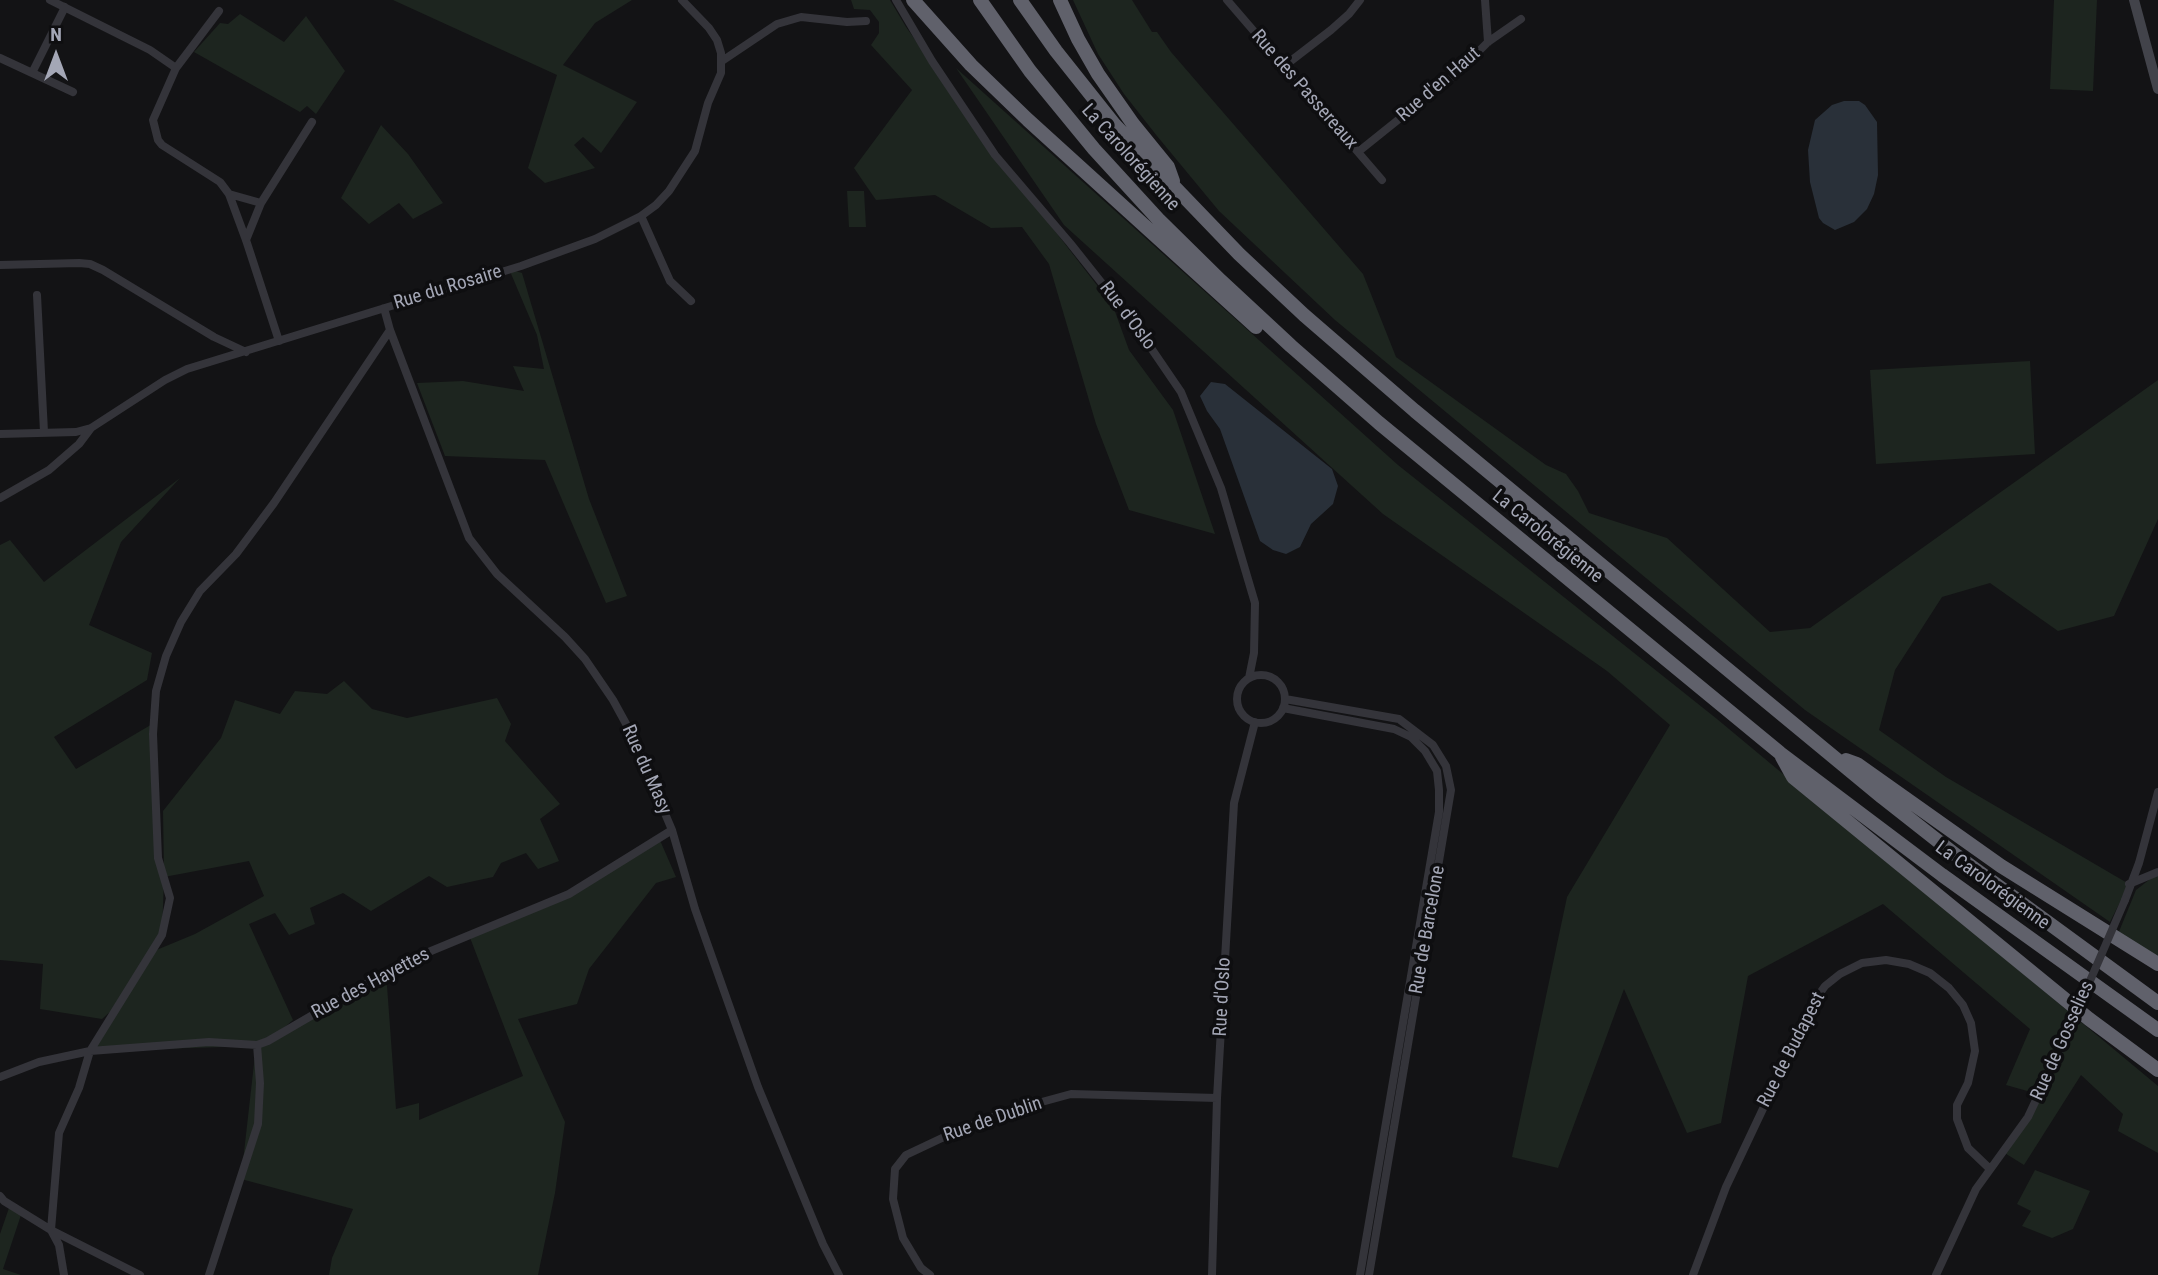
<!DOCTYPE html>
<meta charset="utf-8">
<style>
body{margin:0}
#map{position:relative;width:2158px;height:1275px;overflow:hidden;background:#131315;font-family:"Roboto Condensed",sans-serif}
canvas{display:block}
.north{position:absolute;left:21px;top:21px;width:70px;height:70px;-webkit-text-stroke:5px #0e0e10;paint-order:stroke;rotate:0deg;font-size:19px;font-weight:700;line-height:28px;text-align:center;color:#a4a7b6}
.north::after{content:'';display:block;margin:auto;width:24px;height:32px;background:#a4a7b6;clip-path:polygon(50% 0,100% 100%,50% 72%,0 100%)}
</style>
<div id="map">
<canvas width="2158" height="1275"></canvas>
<div class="north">N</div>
</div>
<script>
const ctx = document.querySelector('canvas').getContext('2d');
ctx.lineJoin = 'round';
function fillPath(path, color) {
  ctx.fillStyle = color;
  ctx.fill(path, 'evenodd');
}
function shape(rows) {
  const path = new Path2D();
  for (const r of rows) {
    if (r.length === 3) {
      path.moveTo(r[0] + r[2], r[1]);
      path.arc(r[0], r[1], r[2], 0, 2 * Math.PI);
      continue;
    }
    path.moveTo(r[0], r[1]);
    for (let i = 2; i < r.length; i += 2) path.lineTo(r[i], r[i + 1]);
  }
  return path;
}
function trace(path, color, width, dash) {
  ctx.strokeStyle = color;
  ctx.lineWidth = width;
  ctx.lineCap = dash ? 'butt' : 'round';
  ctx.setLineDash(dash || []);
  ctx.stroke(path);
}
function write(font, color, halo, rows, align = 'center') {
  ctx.font = font + ' "Roboto Condensed",sans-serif';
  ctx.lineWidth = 7;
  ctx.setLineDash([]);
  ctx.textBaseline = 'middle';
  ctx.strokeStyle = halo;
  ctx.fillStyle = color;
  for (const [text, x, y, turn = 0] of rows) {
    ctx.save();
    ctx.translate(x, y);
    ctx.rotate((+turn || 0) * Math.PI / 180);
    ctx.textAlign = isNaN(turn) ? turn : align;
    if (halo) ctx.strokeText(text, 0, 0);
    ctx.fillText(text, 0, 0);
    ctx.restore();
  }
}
fillPath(shape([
 [393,0,632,0,595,23,563,65,637,102,601,153,583,137,574,145,595,168,545,183,528,168,557,75],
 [851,0,890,0,906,27,1007,169,1113,306,1129,350,1173,410,1215,534,1129,510,1096,424,1049,264,1022,227,991,228,935,195,876,200,854,168,912,90,871,45,879,33,879,22,870,10,854,9],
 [1073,0,1132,0,1152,32,1157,32,1171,52,1363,274,1396,357,1546,465,1566,474,1578,491,1589,513,1667,538,1770,632,1810,628,2158,380,2158,519,2114,616,2058,631,1990,583,1942,597,1895,670,1879,730,1946,777,2129,884,2110,922,1805,710,1335,320,1219,211,1157,136,1124,94,1098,54],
 [2054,0,2097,0,2093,91,2050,89],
 [240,14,284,42,306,16,345,71,316,114,307,106,300,112,194,52,220,23,228,24],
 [956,68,1398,465,1717,719,2158,1086,2158,1153,2118,1131,2123,1114,2081,1075,2024,1165,2003,1152,2038,1094,2006,1085,2030,1029,1883,904,1748,976,1721,1123,1687,1133,1624,989,1558,1168,1512,1157,1567,897,1670,725,1607,671,1383,514,1064,225],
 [381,125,408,154,443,203,413,219,399,203,369,224,341,198],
 [847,191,864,191,866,227,849,227],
 [509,269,522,273,589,499,627,596,606,603,545,460,445,456,417,383,463,381,524,391,513,366,544,369,537,335],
 [2030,361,2035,454,1876,464,1870,370],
 [180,478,121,542,89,625,152,653,147,680,54,737,76,769,154,723,158,845,164,871,163,811,221,738,235,700,280,714,295,691,327,694,344,681,372,709,407,718,497,698,511,724,505,741,560,804,540,819,559,861,538,869,526,853,501,863,493,877,447,887,429,876,371,911,343,893,310,908,315,924,289,935,275,913,249,924,293,1020,280,1031,386,972,396,1109,419,1103,419,1120,523,1076,469,935,578,888,659,838,676,877,656,883,589,969,577,1004,518,1019,565,1122,555,1193,538,1275,329,1275,332,1258,353,1209,241,1179,256,1046,90,1051,119,1004,102,1019,40,1009,43,964,0,960,0,545,10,540,44,582],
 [249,861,264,896,195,934,154,951,162,935,164,877],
 [2158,873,2158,960,2118,934,2136,890],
 [2035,1170,2090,1191,2073,1229,2052,1238,2022,1226,2031,1211,2017,1204],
 [10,1205,22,1212,3,1269,21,1275,0,1275,0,1234]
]), '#1d251f');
fillPath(shape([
 [1844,101,1859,101,1865,105,1877,122,1878,175,1874,194,1867,209,1854,222,1835,230,1823,223,1819,218,1810,182,1808,150,1815,120,1832,105],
 [1211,382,1225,384,1332,469,1338,486,1333,504,1311,524,1300,547,1286,554,1273,550,1260,541,1220,429,1207,411,1200,396]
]), '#293039');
trace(shape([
 [50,0,150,50,176,68],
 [896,0,932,61,995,155,1070,243,1136,326,1181,392,1221,488,1255,603,1254,653,1249,678],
 [1227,0,1382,180],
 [1485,0,1488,42],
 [219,11,176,68,153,120,158,140,162,145,220,182,229,194,246,240,279,341],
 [0,58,73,92],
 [722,61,777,24,801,17,847,22,866,21],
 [1283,67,1331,30,1349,14,1360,0],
 [32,73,65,7],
 [1358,152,1459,71,1488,42,1521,19],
 [229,194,261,203],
 [641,216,670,281,691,301],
 [246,240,261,203,312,122],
 [0,265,79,263,90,264,103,270,214,337,246,352],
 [37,295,44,432],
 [384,308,390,330,469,538,497,574,565,637,585,659,613,700,630,731,672,830,695,909,758,1087,823,1244,839,1275],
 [0,434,76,432,91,428,165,380,187,369,521,266,595,239,641,216,656,205,669,191,695,151,708,103,721,73,721,53,717,40,709,28,682,0],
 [0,498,49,470,79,444,91,428],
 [1261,699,24],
 [1285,699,1399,719,1433,745,1446,766,1451,790,1369,1275],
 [1283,708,1394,729,1411,737,1425,751,1437,771,1439,790,1439,812,1360,1275],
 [2129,884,2158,872],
 [2125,900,2139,863,2158,792],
 [0,1077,39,1062,90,1051,162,935,170,898,158,858,153,734,156,691,166,656,181,622,200,591,236,554,274,503,390,330],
 [0,1196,4,1201,51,1230,140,1275],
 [64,1275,59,1245,51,1230,59,1133,79,1088,90,1051,209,1042,257,1045,268,1041,402,963,569,894,672,830],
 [209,1275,258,1124,260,1083,257,1045],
 [930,1275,921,1268,903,1238,893,1199,895,1169,906,1155,942,1138,1005,1112,1071,1094,1217,1098],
 [1212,1275,1217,1098,1234,803,1255,722],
 [1693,1275,1726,1187,1813,1003,1825,986,1840,974,1862,963,1886,960,1909,964,1930,973,1949,988,1963,1005,1971,1023,1975,1051,1968,1083,1957,1105,1957,1119,1968,1148,1990,1169],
 [1936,1275,1976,1189,2028,1117,2067,1034]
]), '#34343a', 8);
trace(shape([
 [2134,0,2158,89]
]), '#42434a', 10);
trace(shape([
 [913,0,971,65,1028,120,1256,327],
 [980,0,1030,71,1094,149,1158,219,1221,281,1291,346,1379,423,1780,753,1942,875,2158,1030],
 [1020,0,1056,51,1114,124,1239,254,1304,315,1415,411,1882,797,1957,856,2158,1003],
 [1060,0,1078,39,1098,74,1133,124,1168,167,1173,181],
 [1782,757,1793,777,2089,1019,2158,1070],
 [1846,760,1857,764,2001,866,2158,964]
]), '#60616b', 14);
trace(shape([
 [2067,1034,2125,900]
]), '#34343a', 8);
write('19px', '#a4a7b6', '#0e0e10', [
 ["Rue d'en Haut",1439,85,-41],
 ["Rue des Passereaux",1304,90,49],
 ["La Carolorégienne",1130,158,48],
 ["Rue du Rosaire",448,288,-17],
 ["Rue d'Oslo",1127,316,53],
 ["La Carolorégienne",1547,537,39],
 ["Rue du Masy",646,770,66],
 ["La Carolorégienne",1992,886,36],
 ["Rue de Barcelone",1428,930,-80],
 ["Rue des Hayettes",371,984,-28],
 ["Rue d'Oslo",1223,997,-87],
 ["Rue de Gosselies",2063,1041,-66],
 ["Rue de Budapest",1792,1050,-63],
 ["Rue de Dublin",993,1120,-19]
]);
</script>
